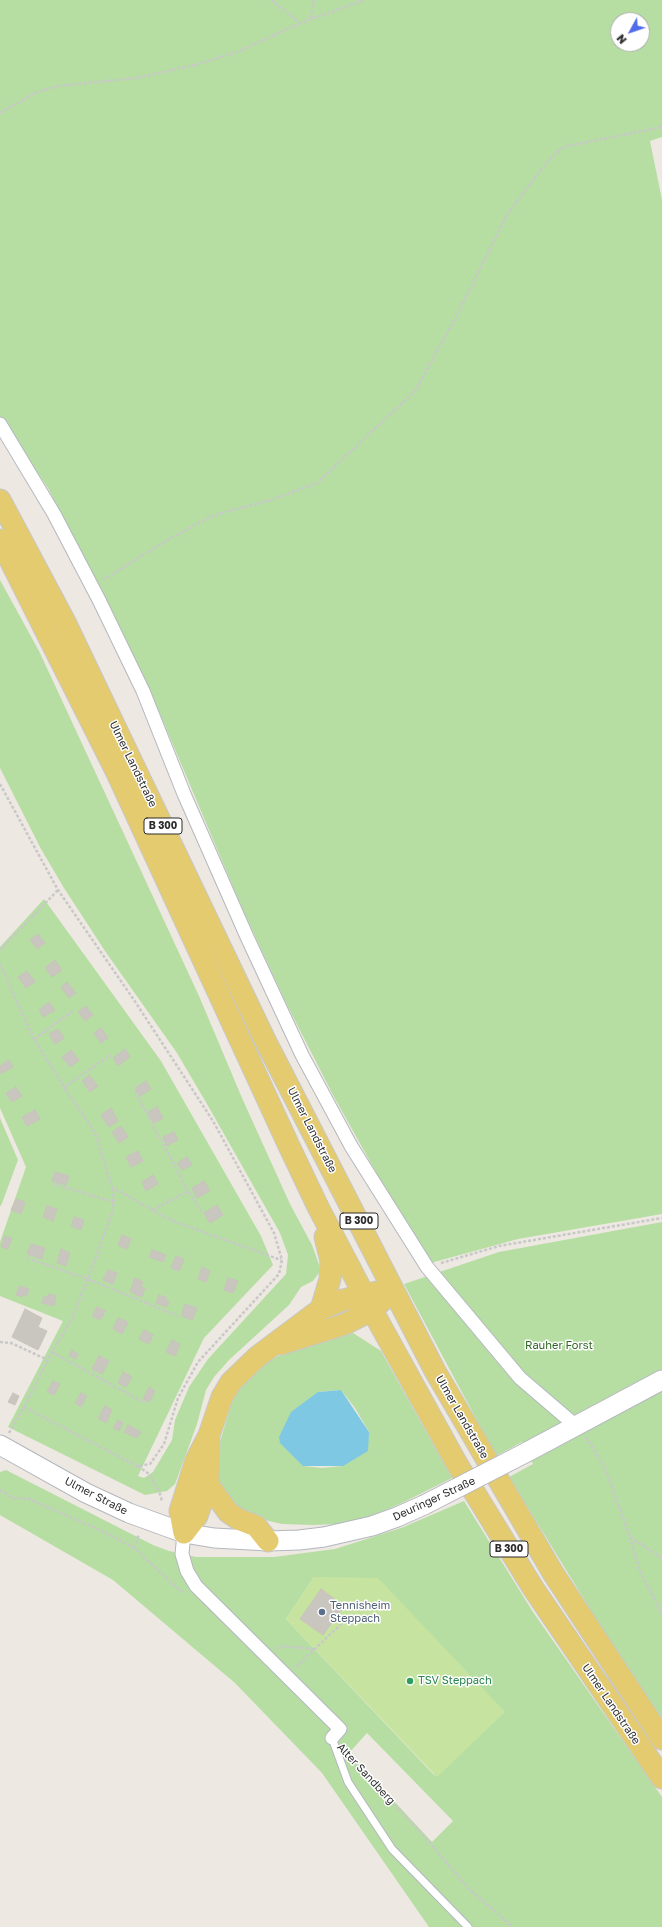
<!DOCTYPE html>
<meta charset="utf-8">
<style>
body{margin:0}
#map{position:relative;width:662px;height:1927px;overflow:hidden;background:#ede8e1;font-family:"Golos Text",sans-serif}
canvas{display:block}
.north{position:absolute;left:610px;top:12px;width:40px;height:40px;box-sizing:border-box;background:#fff;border:1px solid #ababab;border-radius:50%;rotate:230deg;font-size:11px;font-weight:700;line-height:16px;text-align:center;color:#2d2d2d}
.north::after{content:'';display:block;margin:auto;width:14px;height:18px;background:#526ce9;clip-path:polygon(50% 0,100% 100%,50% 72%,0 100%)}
</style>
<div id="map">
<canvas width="662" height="1927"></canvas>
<div class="north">N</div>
</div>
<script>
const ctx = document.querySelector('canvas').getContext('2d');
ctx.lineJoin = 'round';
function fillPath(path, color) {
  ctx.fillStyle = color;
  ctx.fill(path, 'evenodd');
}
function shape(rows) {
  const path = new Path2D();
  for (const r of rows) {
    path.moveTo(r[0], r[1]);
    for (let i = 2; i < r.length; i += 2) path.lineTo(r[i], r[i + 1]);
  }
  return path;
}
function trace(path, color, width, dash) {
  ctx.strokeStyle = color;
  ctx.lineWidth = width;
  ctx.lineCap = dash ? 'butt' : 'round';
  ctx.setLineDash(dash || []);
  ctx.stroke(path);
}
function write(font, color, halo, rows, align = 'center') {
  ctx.font = font + ' "Golos Text",sans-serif';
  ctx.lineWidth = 3;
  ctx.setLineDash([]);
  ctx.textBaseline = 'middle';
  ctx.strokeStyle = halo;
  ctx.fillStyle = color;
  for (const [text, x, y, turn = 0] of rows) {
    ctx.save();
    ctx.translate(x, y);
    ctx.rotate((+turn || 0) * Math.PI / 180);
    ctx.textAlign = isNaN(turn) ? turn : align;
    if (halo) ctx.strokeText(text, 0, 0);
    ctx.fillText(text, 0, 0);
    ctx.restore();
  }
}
fillPath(shape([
 [0,0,662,0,662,137,650,141,662,200,662,1214,518,1239,427,1264,333,1095,286,1003,242,908,160,714,98,587,48,488,0,418],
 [618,20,642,20,642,44,618,44],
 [0,580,39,651,117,819,199,996,242,1098,290,1204,312,1245,321,1270,313,1281,301,1287,289,1305,229,1360,214,1377,206,1390,197,1424,175,1484,167,1491,145,1495,8,1427,63,1321,0,1296,0,1242,26,1167,0,1108,0,947,44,899,161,1061,261,1236,273,1265,204,1338,138,1476,144,1478,153,1472,172,1440,175,1420,189,1387,208,1359,286,1274,288,1255,280,1233,207,1104,177,1053,105,951,64,888,41,849,0,768],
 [0,1118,18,1160,1,1206,0,1205],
 [662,1222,662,1719,620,1658,509,1477,533,1464,522,1442,496,1456,404,1284,499,1252],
 [353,1333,381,1351,452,1478,400,1504,368,1517,338,1524,313,1525,282,1524,247,1516,233,1504,221,1487,218,1476,219,1445,232,1401,246,1378,265,1363,284,1353],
 [341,1390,355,1408,369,1432,343,1466,322,1468,303,1466,318,1392],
 [6,1470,153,1545,169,1551,196,1557,274,1557,335,1549,401,1528,464,1501,533,1612,662,1797,662,1927,429,1927,322,1773,235,1683,113,1580,0,1515,0,1472],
 [314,1577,436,1777,286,1619],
 [367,1733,453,1821,432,1842,349,1753]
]), '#b6dea3');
fillPath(shape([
 [314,1577,378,1578,505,1712,437,1777,286,1619]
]), '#c6e4a0');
fillPath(shape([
 [341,1390,369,1432,368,1451,343,1466,303,1466,280,1443,279,1437,291,1412,318,1392]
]), '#7fc8e4');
const building = shape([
 [38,934,45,943,37,949,30,940,38,934],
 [55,960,62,970,52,977,45,968,55,960],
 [27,971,35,982,26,988,18,977,27,971],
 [67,982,76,993,69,998,61,987,67,982],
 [49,1002,55,1010,43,1017,39,1010,49,1002],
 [86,1006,93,1015,85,1021,78,1012,86,1006],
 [101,1028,108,1038,101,1043,94,1033,101,1028],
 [58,1029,64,1038,55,1044,49,1034,58,1029],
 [125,1049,130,1057,118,1066,113,1058,125,1049],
 [71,1050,79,1060,70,1067,62,1057,71,1050],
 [9,1060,13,1067,1,1074,0,1066,9,1060],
 [89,1075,98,1086,90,1092,82,1081,89,1075],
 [146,1081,151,1089,140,1096,135,1088,146,1081],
 [16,1087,22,1096,12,1102,6,1093,16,1087],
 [157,1107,163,1118,154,1123,148,1112,157,1107],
 [111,1108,118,1121,109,1127,101,1115,111,1108],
 [35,1110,40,1119,27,1126,22,1117,35,1110],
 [121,1126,128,1137,119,1143,112,1132,121,1126],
 [174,1132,178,1140,167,1146,163,1137,174,1132],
 [138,1151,143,1161,131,1167,126,1157,138,1151],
 [187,1157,192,1165,182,1170,177,1163,187,1157],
 [55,1172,69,1176,66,1185,52,1181,55,1172],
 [153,1175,158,1184,146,1191,142,1182,153,1175],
 [204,1181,210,1191,197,1198,192,1188,204,1181],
 [16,1199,25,1202,21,1214,11,1210,16,1199],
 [217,1205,223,1215,210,1223,204,1213,217,1205],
 [47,1206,57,1209,53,1221,43,1217,47,1206],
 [74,1217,84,1220,81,1230,71,1226,74,1217],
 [122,1235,131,1239,127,1249,118,1245,122,1235],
 [5,1236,12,1238,8,1249,1,1247,5,1236],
 [31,1244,45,1248,42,1259,27,1254,31,1244],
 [61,1249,70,1253,66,1266,57,1263,61,1249],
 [152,1250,166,1255,163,1262,149,1257,152,1250],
 [176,1256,184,1259,179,1271,171,1268,176,1256],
 [202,1267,210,1271,206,1282,198,1279,202,1267],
 [108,1270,117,1273,113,1284,103,1280,108,1270],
 [135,1278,143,1282,141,1286,145,1288,142,1297,130,1292,135,1278],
 [228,1278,238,1281,233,1293,224,1290,228,1278],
 [19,1286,29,1289,27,1296,23,1295,22,1297,16,1295,19,1286],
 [49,1294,56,1296,54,1306,42,1303,44,1296,48,1297,49,1294],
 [159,1295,167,1298,166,1301,169,1302,167,1307,156,1303,159,1295],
 [185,1304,197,1308,192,1320,181,1316,185,1304],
 [97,1307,105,1311,101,1320,92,1316,97,1307],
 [25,1309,42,1318,38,1327,47,1331,38,1350,12,1337,25,1309],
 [118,1318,128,1322,122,1334,113,1329,118,1318],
 [144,1330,153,1335,149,1344,139,1339,144,1330],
 [172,1340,180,1344,175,1356,166,1352,172,1340],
 [72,1350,78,1354,76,1359,69,1356,72,1350],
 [99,1356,109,1361,102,1374,92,1369,99,1356],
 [123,1372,132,1377,126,1387,118,1383,123,1372],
 [53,1381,60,1384,54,1395,47,1392,53,1381],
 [149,1387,155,1391,150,1402,143,1399,149,1387],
 [13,1393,19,1396,15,1405,8,1402,13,1393],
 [81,1393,87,1396,81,1407,75,1403,81,1393],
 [105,1406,112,1410,106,1423,98,1418,105,1406],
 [118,1420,123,1423,119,1431,113,1428,118,1420],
 [128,1425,141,1432,137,1438,124,1432,128,1425],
 [321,1589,344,1606,323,1635,300,1619,321,1589]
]);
fillPath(building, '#c9c6bf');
trace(building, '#c9c4bb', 1);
const lane = shape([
 [332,1738,348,1782,392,1849,468,1927]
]);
const street = shape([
 [0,424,54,514,99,600,143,691,184,794,247,937,302,1055,351,1146,427,1267,520,1378,576,1426],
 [184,1533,182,1554,187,1571,196,1586,340,1729,332,1738]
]);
const secondary = shape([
 [0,1445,86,1493,129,1513,184,1533,214,1538,268,1541,299,1540,324,1537,372,1526,397,1517,424,1505],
 [527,1452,662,1380]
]);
const primary = shape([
 [0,500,65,622,265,1040,435,1371,553,1573,662,1739],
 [0,540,116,771,289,1146,318,1207,372,1310,457,1464,533,1588,662,1778],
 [321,1309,330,1279,331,1261,325,1237],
 [281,1344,345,1324,372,1310,382,1301],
 [208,1484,228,1512,238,1519,256,1526,268,1541],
 [184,1533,180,1511,196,1460,209,1435,222,1397,231,1382,257,1357,321,1309,343,1300,377,1292],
 [184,1533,197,1516,208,1484,209,1440]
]);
trace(lane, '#b4b7bf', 9);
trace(street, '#b4b7bf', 15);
trace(secondary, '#b4b7bf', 21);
trace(primary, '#c8c8c8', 23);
trace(shape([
 [271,0,301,23],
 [311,18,314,0],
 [0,113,35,93,58,86,137,78,198,64,237,52,301,23,364,0],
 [103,580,167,540,214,515,271,500,317,483,415,391,456,317,508,213,546,163,563,147,662,127],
 [0,784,58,890,134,1000,213,1121,274,1233,282,1260,279,1274,198,1362,178,1398,164,1444,150,1464,137,1466,24,1407,9,1433],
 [0,950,58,890],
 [0,964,34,1039,64,1087,95,1133,112,1187,170,1220,281,1260],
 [34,1039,74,1010],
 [64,1087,111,1055],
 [135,1091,188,1191,202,1212],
 [54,1184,114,1202],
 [153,1210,188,1191],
 [27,1258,88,1279,178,1316],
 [441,1263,499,1246,662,1218],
 [0,1342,11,1343,48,1360],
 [52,1352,145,1403],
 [24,1407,52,1352,71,1320,88,1279,112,1213,114,1202,112,1187],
 [586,1437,605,1468,630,1537,639,1569,662,1614],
 [138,1466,149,1474,159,1491,162,1501],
 [0,1490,13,1498,29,1499,106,1533,134,1548,183,1593],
 [630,1537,662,1558],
 [134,1548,139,1534],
 [277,1649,280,1646,315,1649],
 [296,1667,341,1624],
 [351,1757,424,1836,471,1891,513,1927]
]), '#c8c8c8', 2.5, [3, 2]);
trace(lane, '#fff', 7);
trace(street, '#fff', 13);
trace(secondary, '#fff', 19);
trace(primary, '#e4cb6f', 21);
const secondaryBridge = shape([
 [424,1505,527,1452]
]);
trace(secondaryBridge, '#b4b7bf', 21, []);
trace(secondaryBridge, '#fff', 19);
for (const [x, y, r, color] of [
 [322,1612,4,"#5c6f8a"],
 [410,1681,4,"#2e9e5b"]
]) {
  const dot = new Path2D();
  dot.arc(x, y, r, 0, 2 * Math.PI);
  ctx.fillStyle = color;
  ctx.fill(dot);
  trace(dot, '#fff', 1.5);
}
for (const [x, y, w] of [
 [163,826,38],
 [359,1221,38],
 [509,1549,38]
]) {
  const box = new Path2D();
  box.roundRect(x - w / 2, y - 8, w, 16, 3);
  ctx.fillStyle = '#fff';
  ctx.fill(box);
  trace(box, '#2d2d2d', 1);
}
write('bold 10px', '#2d2d2d', null, [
 ["B 300",163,826],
 ["B 300",359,1221],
 ["B 300",509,1549]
]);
write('11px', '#2d2d2d', '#fff', [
 ["Ulmer Landstraße",133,764,64],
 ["Ulmer Landstraße",312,1130,63],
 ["Ulmer Landstraße",462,1417,60],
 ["Ulmer Straße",96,1496,27],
 ["Deuringer Straße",434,1499,-25],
 ["Ulmer Landstraße",611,1704,56],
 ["Alter Sandberg",366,1774,47]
]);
write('11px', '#2f6522', '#fff', [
 ["Rauher Forst",559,1346]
]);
write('11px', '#4e5e75', '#fff', [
 ["Tennisheim",330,1606],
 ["Steppach",330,1619]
], 'left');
write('11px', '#27864d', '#fff', [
 ["TSV Steppach",418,1681]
], 'left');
</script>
